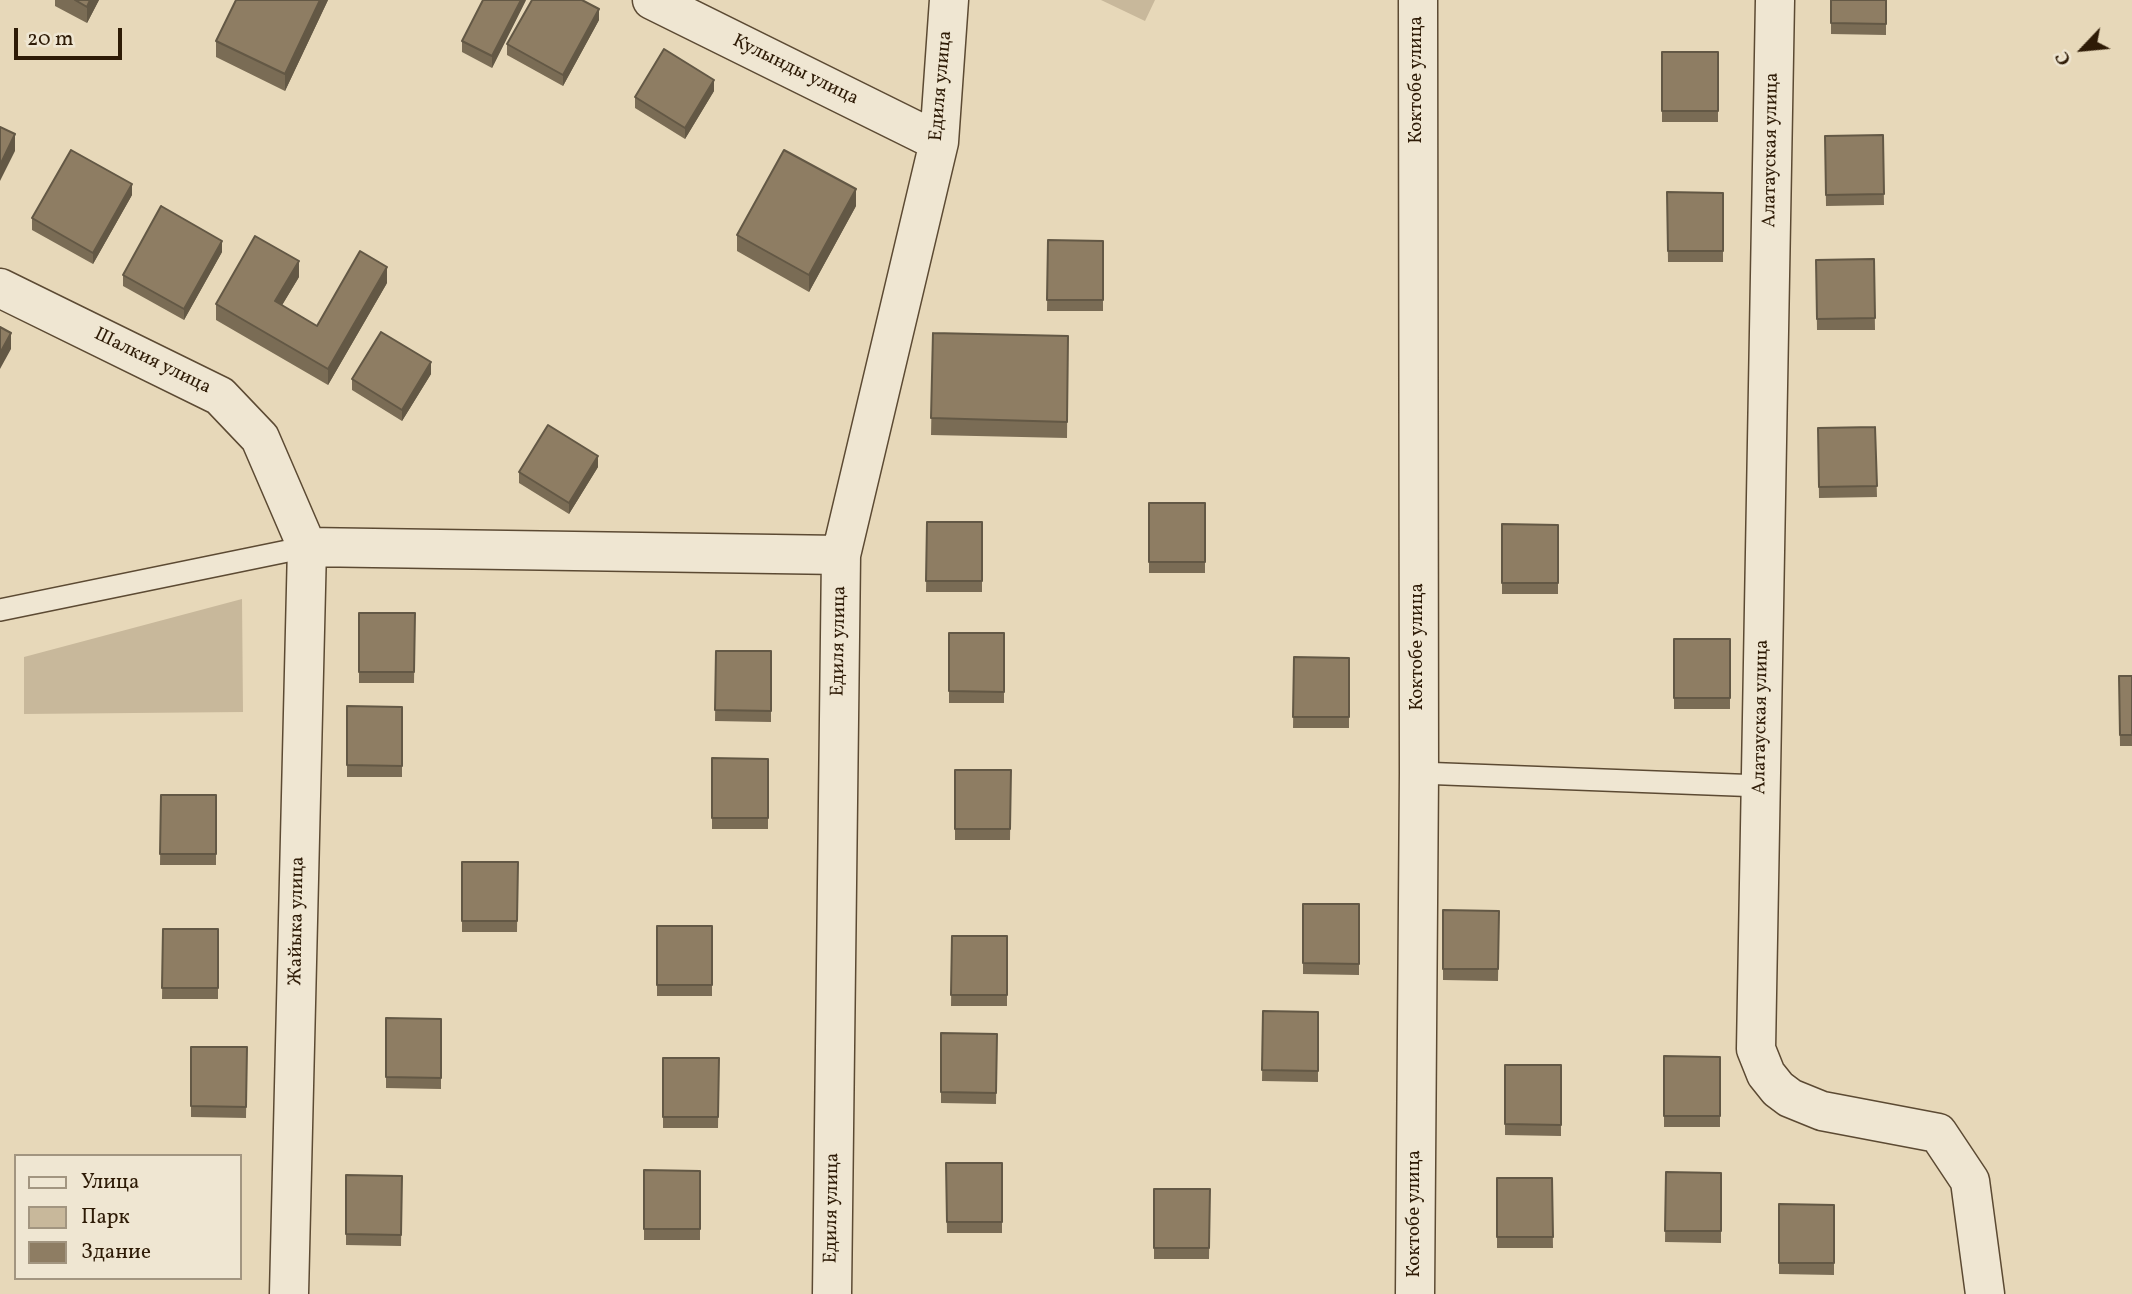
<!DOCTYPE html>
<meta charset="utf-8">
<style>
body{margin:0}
#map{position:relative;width:2132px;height:1294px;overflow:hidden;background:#e7d8b9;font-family:Vollkorn,serif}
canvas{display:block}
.legend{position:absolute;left:14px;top:1154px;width:228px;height:126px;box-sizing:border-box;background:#efe6d2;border:2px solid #a29580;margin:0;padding:9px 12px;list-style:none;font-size:21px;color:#2e1b06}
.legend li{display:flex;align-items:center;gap:14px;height:35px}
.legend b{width:35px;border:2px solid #a29580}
.north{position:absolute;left:2048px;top:14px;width:70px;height:70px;-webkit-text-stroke:5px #efe6d2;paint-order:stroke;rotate:244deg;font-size:19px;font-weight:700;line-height:28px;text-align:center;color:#2e1b06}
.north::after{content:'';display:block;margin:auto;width:24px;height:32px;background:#2e1b06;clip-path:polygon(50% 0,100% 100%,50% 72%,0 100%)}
.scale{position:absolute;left:14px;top:28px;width:108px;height:32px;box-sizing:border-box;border:4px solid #2e1b06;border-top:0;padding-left:9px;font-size:21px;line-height:24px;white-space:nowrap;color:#2e1b06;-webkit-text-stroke:5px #efe6d2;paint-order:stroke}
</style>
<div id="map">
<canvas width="2132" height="1294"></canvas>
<ul class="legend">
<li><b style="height:9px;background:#efe6d2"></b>Улица</li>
<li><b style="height:19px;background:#c8b89b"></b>Парк</li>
<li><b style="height:19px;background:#8e7d63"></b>Здание</li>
</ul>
<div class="north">С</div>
<div class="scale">20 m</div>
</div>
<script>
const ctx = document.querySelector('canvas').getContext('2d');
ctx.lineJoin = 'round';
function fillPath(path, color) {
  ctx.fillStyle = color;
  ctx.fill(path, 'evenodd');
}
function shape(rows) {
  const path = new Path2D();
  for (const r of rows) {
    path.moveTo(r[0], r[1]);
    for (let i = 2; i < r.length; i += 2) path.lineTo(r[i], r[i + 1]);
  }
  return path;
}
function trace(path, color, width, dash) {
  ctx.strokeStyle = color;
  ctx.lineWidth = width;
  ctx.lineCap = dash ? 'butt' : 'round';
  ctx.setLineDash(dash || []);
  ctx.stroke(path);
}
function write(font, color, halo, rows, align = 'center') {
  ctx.font = font + ' Vollkorn,serif';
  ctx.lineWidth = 5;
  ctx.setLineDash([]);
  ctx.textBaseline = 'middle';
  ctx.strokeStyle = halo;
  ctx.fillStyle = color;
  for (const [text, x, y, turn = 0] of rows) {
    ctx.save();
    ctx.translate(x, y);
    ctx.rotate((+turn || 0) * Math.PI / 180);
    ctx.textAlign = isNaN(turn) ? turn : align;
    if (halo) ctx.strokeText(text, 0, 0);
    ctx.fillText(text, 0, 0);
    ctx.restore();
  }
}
fillPath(shape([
 [1101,0,1155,0,1145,21],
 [242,599,243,712,24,714,24,657]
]), '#c8b89b');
const service = shape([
 [0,610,307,547],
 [1419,773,1761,786]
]);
const minor = shape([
 [652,0,939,142],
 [1775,0,1756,1049,1766,1074,1778,1089,1790,1098,1822,1111,1938,1133,1970,1181,1985,1294],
 [0,288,220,396,260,438,307,547,289,1294],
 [307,547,841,555],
 [832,1294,841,555,939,142,949,0],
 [1415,1294,1419,773,1418,0]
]);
trace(service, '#5c4a33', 24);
trace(minor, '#5c4a33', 41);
trace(service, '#efe6d2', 21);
trace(minor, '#efe6d2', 38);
fillPath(shape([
 [55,0,99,0,87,23,55,6],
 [236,0,328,0,285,91,216,57,216,41],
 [526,0,492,68,462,52,462,41],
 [1831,0,1886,0,1886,35,1831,34],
 [599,20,563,86,507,55,507,44],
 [1662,52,1718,52,1718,122,1662,122],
 [714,91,685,139,635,108,635,97],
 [1883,135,1884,205,1826,206,1825,136],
 [1667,192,1723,193,1723,262,1668,262],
 [132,195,93,264,32,230,32,218],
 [856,206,809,292,737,251,737,235],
 [1048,240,1103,241,1103,311,1047,311],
 [222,252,184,320,123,286,123,275],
 [1874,259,1875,330,1817,330,1816,260],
 [299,277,282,305,317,326,387,283,328,385,216,320,216,304],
 [933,333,1068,336,1067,438,931,435],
 [431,374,402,421,352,390,352,379],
 [1875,427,1877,497,1819,498,1818,428],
 [598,467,569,514,519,483,519,472],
 [1149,503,1205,503,1205,573,1149,573],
 [927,522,982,522,982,592,926,592],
 [1502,524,1558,525,1558,594,1502,594],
 [359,613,415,613,414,683,359,683],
 [949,633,1004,633,1004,703,949,703],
 [1674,639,1730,639,1730,709,1674,709],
 [716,651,771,651,771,722,715,721],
 [1294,657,1349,658,1349,728,1293,728],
 [2119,676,2132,676,2132,746,2120,746],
 [347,706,402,707,402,777,347,777],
 [712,758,768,759,768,829,712,829],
 [955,770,1011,770,1010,840,955,840],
 [161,795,216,795,216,865,160,865],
 [462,862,518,862,517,932,462,932],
 [1303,904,1359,904,1359,975,1303,974],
 [1443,910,1499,911,1498,981,1443,980],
 [657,926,712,926,712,996,657,996],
 [163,929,218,929,218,999,162,999],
 [952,936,1007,936,1007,1006,951,1006],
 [1263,1011,1318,1012,1318,1082,1262,1081],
 [386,1018,441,1019,441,1089,386,1088],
 [941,1033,997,1034,996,1104,941,1103],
 [191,1047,247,1047,246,1118,191,1117],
 [1664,1056,1720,1057,1720,1127,1664,1127],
 [663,1058,719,1058,718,1128,663,1128],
 [1505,1065,1561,1065,1561,1136,1505,1135],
 [946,1163,1002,1163,1002,1233,947,1233],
 [644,1170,700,1171,700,1240,644,1240],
 [1666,1172,1721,1173,1721,1243,1665,1242],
 [346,1175,402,1176,401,1246,346,1245],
 [1497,1178,1552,1178,1553,1248,1497,1248],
 [1154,1189,1210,1189,1209,1259,1154,1259],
 [1779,1204,1834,1205,1834,1275,1779,1274]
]), '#7a6c55');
fillPath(shape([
 [90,0,99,0,87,23,87,7],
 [320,0,328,0,285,91,285,74],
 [521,0,526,0,492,68,492,56],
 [599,9,599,20,563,86,563,75],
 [714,80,714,91,685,139,685,128],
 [15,134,15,151,0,181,0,165],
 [132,184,132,195,93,264,93,253],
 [856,189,856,206,809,292,809,275],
 [222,241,222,252,184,320,184,309],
 [299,261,299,277,275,317,275,301],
 [387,267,387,283,328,385,328,369],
 [11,333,11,349,0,369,0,353],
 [431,362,431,374,402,421,402,410],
 [598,456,598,467,569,514,569,503]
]), '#635845');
const building = shape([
 [75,0,90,0,87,7,75,0],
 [236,0,320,0,285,74,216,41,236,0],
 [483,0,521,0,492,56,462,41,483,0],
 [532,0,582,0,599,9,563,75,507,44,532,0],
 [1831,0,1886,0,1886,24,1831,23,1831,0],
 [664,49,714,80,685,128,635,97,664,49],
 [1662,52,1718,52,1718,111,1662,111,1662,52],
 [0,127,15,134,0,165,0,127],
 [1883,135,1884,194,1826,195,1825,136,1883,135],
 [71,150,132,184,93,253,32,218,71,150],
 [784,150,856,189,809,275,737,235,784,150],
 [1667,192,1723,193,1723,251,1668,251,1667,192],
 [161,206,222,241,184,309,123,275,161,206],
 [255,236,299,261,275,301,317,326,360,251,387,267,328,369,216,304,255,236],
 [1048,240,1103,241,1103,300,1047,300,1048,240],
 [1874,259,1875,318,1817,319,1816,260,1874,259],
 [0,327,11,333,0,353,0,327],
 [381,332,431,362,402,410,352,379,381,332],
 [933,333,1068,336,1067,422,931,418,933,333],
 [548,425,598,456,569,503,519,472,548,425],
 [1875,427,1877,486,1819,487,1818,428,1875,427],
 [1149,503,1205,503,1205,562,1149,562,1149,503],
 [927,522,982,522,982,581,926,581,927,522],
 [1502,524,1558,525,1558,583,1502,583,1502,524],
 [359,613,415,613,414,672,359,672,359,613],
 [949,633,1004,633,1004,692,949,691,949,633],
 [1674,639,1730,639,1730,698,1674,698,1674,639],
 [716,651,771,651,771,711,715,710,716,651],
 [1294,657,1349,658,1349,717,1293,717,1294,657],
 [2119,676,2132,676,2132,735,2120,735,2119,676],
 [347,706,402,707,402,766,347,765,347,706],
 [712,758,768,759,768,818,712,818,712,758],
 [955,770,1011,770,1010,829,955,829,955,770],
 [161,795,216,795,216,854,160,854,161,795],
 [462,862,518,862,517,921,462,921,462,862],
 [1303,904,1359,904,1359,964,1303,963,1303,904],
 [1443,910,1499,911,1498,969,1443,969,1443,910],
 [657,926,712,926,712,985,657,985,657,926],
 [163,929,218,929,218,988,162,988,163,929],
 [952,936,1007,936,1007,995,951,995,952,936],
 [1263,1011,1318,1012,1318,1071,1262,1070,1263,1011],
 [386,1018,441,1019,441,1078,386,1077,386,1018],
 [941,1033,997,1034,996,1093,941,1092,941,1033],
 [191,1047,247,1047,246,1107,191,1106,191,1047],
 [1664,1056,1720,1057,1720,1116,1664,1116,1664,1056],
 [663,1058,719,1058,718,1117,663,1117,663,1058],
 [1505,1065,1561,1065,1561,1125,1505,1124,1505,1065],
 [946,1163,1002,1163,1002,1222,947,1222,946,1163],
 [644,1170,700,1171,700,1229,644,1229,644,1170],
 [1666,1172,1721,1173,1721,1231,1665,1231,1666,1172],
 [346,1175,402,1176,401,1235,346,1234,346,1175],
 [1497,1178,1552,1178,1553,1237,1497,1237,1497,1178],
 [1154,1189,1210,1189,1209,1248,1154,1248,1154,1189],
 [1779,1204,1834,1205,1834,1263,1779,1263,1779,1204]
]);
fillPath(building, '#8e7d63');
trace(building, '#635845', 2);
write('19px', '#2e1b06', '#efe6d2', [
 ["Кулынды улица",795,71,26],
 ["Коктобе улица",1418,80,-90],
 ["Едиля улица",942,86,-85],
 ["Алатауская улица",1772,150,-89],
 ["Шалкия улица",152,362,26],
 ["Едиля улица",840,641,-89],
 ["Коктобе улица",1419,647,-90],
 ["Алатауская улица",1762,717,-89],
 ["Жайыка улица",298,921,-89],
 ["Едиля улица",833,1208,-89],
 ["Коктобе улица",1416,1214,-90]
]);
</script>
